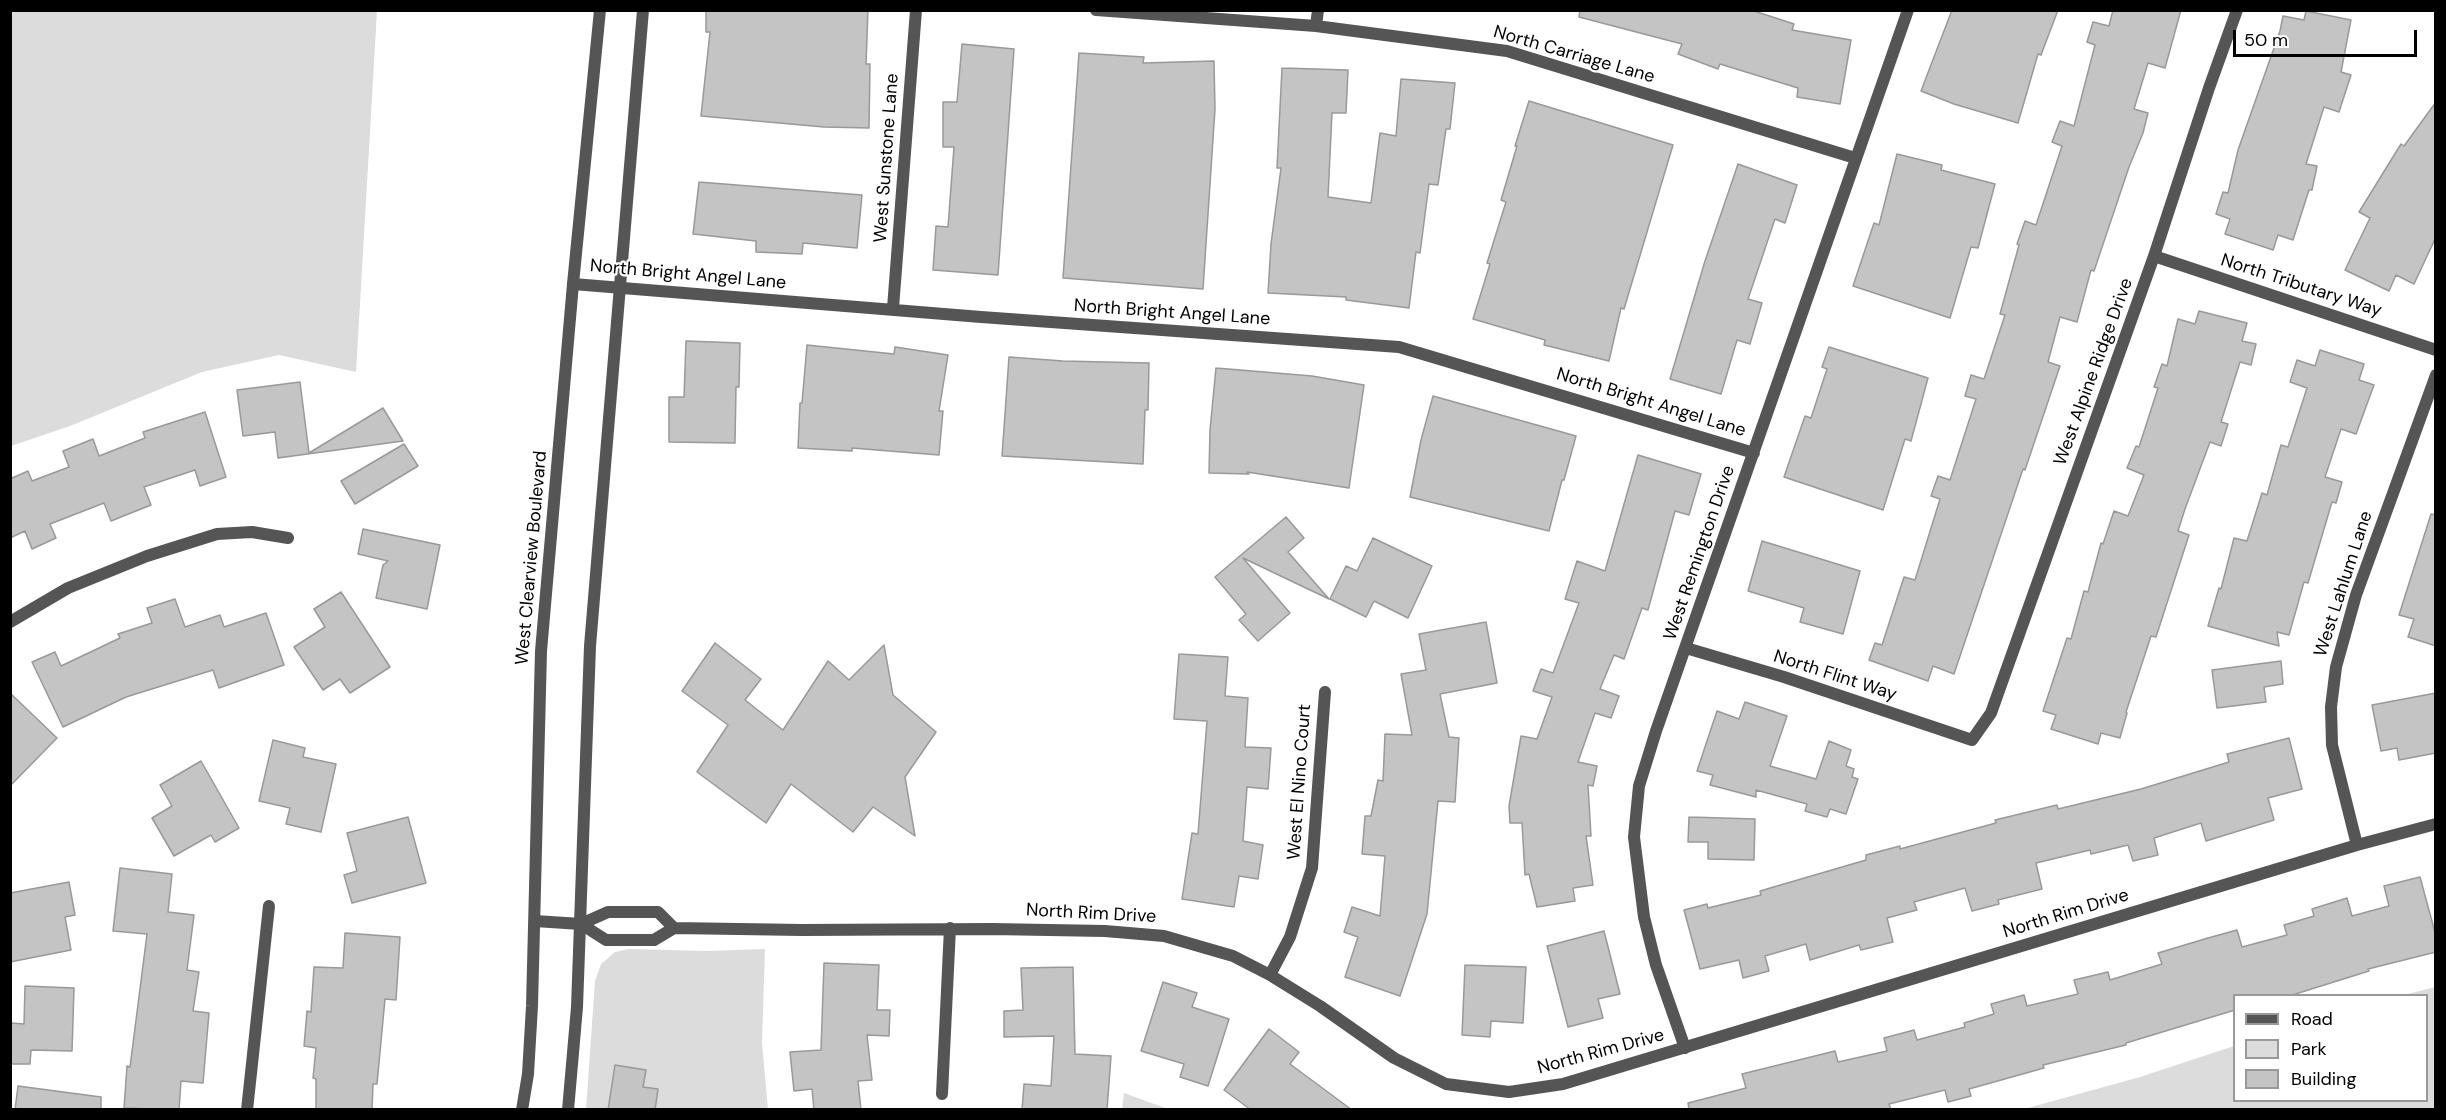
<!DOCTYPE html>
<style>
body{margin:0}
#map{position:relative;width:2446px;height:1120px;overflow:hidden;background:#fff;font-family:"DM Sans",sans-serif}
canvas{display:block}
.frame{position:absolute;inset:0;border:12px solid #000;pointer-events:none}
.legend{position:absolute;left:2233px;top:994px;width:195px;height:108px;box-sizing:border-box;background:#fff;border:2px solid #999;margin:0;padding:8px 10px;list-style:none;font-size:18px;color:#000}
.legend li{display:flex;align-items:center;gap:12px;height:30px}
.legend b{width:30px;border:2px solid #999}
.scale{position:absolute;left:2233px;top:30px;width:184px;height:27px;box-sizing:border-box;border:3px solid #000;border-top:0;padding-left:8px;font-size:18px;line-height:21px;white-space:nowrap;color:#000;-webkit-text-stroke:4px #fff;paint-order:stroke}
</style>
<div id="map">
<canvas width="2446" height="1120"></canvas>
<div class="frame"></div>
<ul class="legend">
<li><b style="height:8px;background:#555"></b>Road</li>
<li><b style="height:16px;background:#dcdcdc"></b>Park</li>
<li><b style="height:16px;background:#c4c4c4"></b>Building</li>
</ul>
<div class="scale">50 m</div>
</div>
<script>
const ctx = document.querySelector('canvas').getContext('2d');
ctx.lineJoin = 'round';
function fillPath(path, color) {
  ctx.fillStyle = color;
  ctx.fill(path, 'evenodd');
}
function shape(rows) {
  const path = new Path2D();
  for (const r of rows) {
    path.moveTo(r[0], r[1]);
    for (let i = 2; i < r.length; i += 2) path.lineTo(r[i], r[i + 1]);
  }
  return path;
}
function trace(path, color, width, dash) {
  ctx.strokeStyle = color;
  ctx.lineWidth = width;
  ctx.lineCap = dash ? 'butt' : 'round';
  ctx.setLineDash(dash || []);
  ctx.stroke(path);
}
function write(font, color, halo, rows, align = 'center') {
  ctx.font = font + ' "DM Sans",sans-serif';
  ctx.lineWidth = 4.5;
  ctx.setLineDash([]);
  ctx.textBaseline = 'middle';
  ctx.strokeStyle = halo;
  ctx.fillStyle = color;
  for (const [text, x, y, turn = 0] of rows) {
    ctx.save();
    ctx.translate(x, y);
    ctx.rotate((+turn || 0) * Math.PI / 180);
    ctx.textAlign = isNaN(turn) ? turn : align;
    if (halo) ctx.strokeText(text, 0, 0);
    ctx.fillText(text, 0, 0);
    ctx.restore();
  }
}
fillPath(shape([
 [10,11,377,11,356,372,279,355,202,372,70,426,11,446],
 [629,949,706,951,765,949,762,1043,768,1109,586,1110,595,981,601,964,615,952],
 [2435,987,2435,1109,2024,1109,2140,1077,2234,1046,2234,1100,2426,1100,2426,996,2404,995],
 [1124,1093,1168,1109,1122,1109]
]), '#dcdcdc');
const building = shape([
 [706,10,868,10,866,64,870,64,869,128,824,127,701,116,710,32,706,32,706,10],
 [1580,10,1751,10,1794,24,1792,30,1851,40,1840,104,1797,97,1798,88,1720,64,1718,69,1678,54,1682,44,1579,17,1580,10],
 [1952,10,2058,10,2041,55,2038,54,2018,123,1954,104,1921,91,1952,10],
 [2113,10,2181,10,2165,68,2148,63,2134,109,2148,113,2143,133,2129,167,2094,271,2091,270,2077,322,2060,317,2048,362,2060,366,2025,470,2023,469,1954,674,1933,666,1928,681,1869,660,1875,643,1882,645,1904,577,1915,580,1940,499,1931,496,1938,476,1950,480,1976,399,1965,396,1971,375,1984,379,2005,315,2000,314,2019,245,2017,244,2025,221,2036,225,2062,146,2052,142,2060,121,2074,126,2095,45,2087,42,2093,22,2109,26,2113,10],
 [2306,11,2351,20,2341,72,2351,75,2339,112,2324,107,2306,164,2317,166,2312,190,2309,190,2293,240,2278,235,2273,250,2225,234,2230,219,2216,214,2223,192,2228,193,2238,150,2280,31,2283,16,2304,20,2306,11],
 [962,44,1014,49,998,275,933,270,936,226,948,227,954,147,943,147,943,102,957,102,962,44],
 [1079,53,1144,57,1143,63,1214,61,1215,109,1203,289,1063,278,1079,53],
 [1282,68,1348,70,1346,113,1332,113,1328,197,1371,203,1380,133,1396,136,1401,79,1455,83,1450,129,1446,129,1438,185,1429,184,1420,253,1416,252,1409,308,1346,300,1346,297,1268,293,1271,244,1281,168,1277,168,1282,68],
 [1529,101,1673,145,1624,309,1621,308,1609,361,1544,345,1545,340,1473,319,1490,264,1487,263,1506,202,1501,200,1517,146,1515,146,1529,101],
 [2436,102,2436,237,2414,284,2396,275,2389,291,2345,270,2370,218,2359,212,2401,144,2404,146,2436,102],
 [1897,154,1942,165,1941,170,1995,184,1978,248,1971,247,1950,318,1853,286,1874,223,1879,225,1897,154],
 [1738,164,1797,185,1785,223,1775,219,1748,299,1762,303,1750,344,1737,340,1721,394,1670,379,1705,261,1738,164],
 [699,182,862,195,857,248,803,243,802,254,756,252,756,241,693,234,699,182],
 [2199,311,2247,323,2242,341,2256,344,2251,365,2240,362,2221,422,2228,424,2221,446,2210,442,2185,509,2178,531,2189,535,2156,637,2151,636,2126,712,2127,713,2120,738,2101,733,2098,744,2051,729,2056,715,2043,711,2067,638,2071,639,2084,591,2088,592,2101,543,2103,544,2114,511,2128,516,2144,475,2127,468,2136,446,2139,447,2158,388,2154,387,2162,364,2167,366,2178,319,2195,324,2199,311],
 [686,341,740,343,739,387,736,387,735,443,669,442,669,397,684,397,686,341],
 [807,345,894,354,895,347,948,355,939,411,943,411,939,455,852,448,852,451,798,448,800,403,802,403,807,345],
 [1829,347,1928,378,1911,441,1905,439,1883,510,1784,477,1805,416,1811,418,1827,369,1822,367,1829,347],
 [2320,350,2364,364,2359,380,2374,385,2356,434,2341,429,2325,477,2342,482,2336,503,2332,502,2308,583,2304,582,2289,635,2277,632,2279,646,2208,626,2219,588,2221,589,2234,538,2247,541,2262,493,2267,495,2281,445,2288,447,2307,388,2290,382,2297,360,2315,366,2320,350],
 [1009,357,1063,361,1149,363,1148,410,1145,410,1143,464,1002,456,1009,357],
 [1216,368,1312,376,1364,385,1349,488,1247,472,1249,474,1209,473,1210,430,1216,368],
 [300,382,309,453,383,408,403,441,278,458,275,432,243,436,237,390,300,382],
 [1433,396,1576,436,1564,480,1562,480,1549,531,1410,497,1421,440,1433,396],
 [205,412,226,477,200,486,195,470,144,487,151,505,111,521,104,503,50,524,56,538,32,549,25,531,10,538,10,479,28,471,32,481,69,467,63,451,93,439,99,456,145,438,143,432,205,412],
 [404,444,418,466,355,504,341,481,404,444],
 [1638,455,1701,474,1689,515,1675,511,1648,610,1642,608,1624,659,1614,655,1600,689,1619,696,1611,718,1595,713,1578,762,1597,766,1593,786,1588,785,1591,836,1586,836,1593,885,1573,888,1575,901,1537,907,1529,874,1525,875,1522,823,1510,823,1509,806,1521,736,1537,739,1552,697,1533,691,1541,669,1553,673,1579,603,1565,599,1577,561,1605,571,1638,455],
 [2431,514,2436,515,2436,646,2408,637,2414,619,2399,615,2431,514],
 [1286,517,1304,538,1288,552,1329,599,1243,558,1290,613,1258,641,1239,620,1246,614,1215,577,1286,517],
 [363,529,440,545,427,609,376,598,383,565,388,561,358,554,363,529],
 [1373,538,1432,566,1408,618,1374,601,1366,617,1330,599,1346,566,1357,571,1373,538],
 [1762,541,1860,571,1843,634,1800,622,1804,608,1748,591,1762,541],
 [341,592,390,667,350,693,340,679,323,690,294,647,325,627,314,609,341,592],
 [175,599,185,627,220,615,224,627,266,613,284,665,219,688,213,670,126,697,63,727,32,662,55,652,61,666,120,638,118,634,152,623,147,608,175,599],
 [1486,622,1497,683,1440,694,1449,737,1459,738,1455,802,1438,801,1427,914,1400,996,1345,977,1358,937,1344,932,1352,907,1380,916,1385,856,1362,854,1365,816,1371,816,1378,780,1383,781,1385,734,1412,735,1401,674,1426,670,1419,634,1486,622],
 [715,643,761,679,745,700,783,730,828,661,849,680,884,645,893,695,936,732,905,777,915,836,873,807,853,832,791,784,766,823,697,772,728,725,682,691,715,643],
 [1179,654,1228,657,1225,696,1248,698,1245,747,1271,748,1268,789,1247,787,1243,841,1263,845,1258,879,1239,876,1234,907,1182,899,1192,833,1198,834,1207,721,1174,719,1179,654],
 [2281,661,2283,684,2264,687,2266,702,2217,708,2212,670,2281,661],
 [10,693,57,738,10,786,10,693],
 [2436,693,2436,753,2399,760,2397,748,2381,751,2372,705,2436,693],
 [1745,702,1787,716,1770,766,1816,779,1829,741,1851,750,1846,766,1854,769,1852,777,1858,779,1846,814,1830,809,1827,817,1805,811,1807,804,1756,790,1756,797,1710,785,1713,775,1697,771,1717,711,1739,719,1745,702],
 [2289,738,2302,789,2268,798,2274,820,2206,841,2201,823,2154,838,2158,855,2133,861,2128,845,2091,854,2090,850,2036,863,2042,889,1998,900,1999,904,1972,911,1965,888,1914,902,1917,910,1887,918,1893,942,1861,950,1859,945,1810,960,1806,944,1765,956,1769,971,1743,978,1739,960,1700,969,1684,910,1707,904,1708,908,1761,895,1760,891,1866,860,1866,855,1900,846,1900,849,1996,823,1995,820,2057,805,2058,809,2141,789,2229,762,2227,754,2289,738],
 [273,740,305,748,303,757,336,764,321,832,286,824,290,808,259,801,273,740],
 [201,761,239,828,215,842,211,835,174,856,152,818,172,806,160,785,201,761],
 [408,817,426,883,352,903,344,875,357,871,347,833,408,817],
 [1689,817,1755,819,1754,860,1708,859,1708,842,1688,842,1689,817],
 [120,868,172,874,168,912,194,915,187,970,199,972,193,1011,209,1013,203,1083,181,1081,179,1110,124,1108,127,1066,130,1067,147,934,113,931,120,868],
 [2420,877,2436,936,2436,952,2368,969,2369,971,2289,996,2235,996,2235,1010,2126,1043,2126,1045,2043,1065,2044,1068,1969,1089,1971,1096,1948,1102,1945,1090,1889,1104,1891,1110,1689,1110,1688,1103,1746,1088,1742,1074,1835,1051,1838,1062,1887,1051,1884,1038,1914,1030,1917,1040,1965,1027,1964,1023,1994,1014,1991,1004,2024,995,2027,1006,2078,994,2074,980,2108,972,2110,980,2162,964,2158,953,2208,938,2237,930,2242,947,2287,935,2284,925,2314,916,2312,909,2347,898,2352,916,2389,906,2384,886,2420,877],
 [69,882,75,915,65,917,71,950,10,962,10,893,69,882],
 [1604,931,1620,994,1598,999,1603,1018,1568,1027,1547,946,1604,931],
 [345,933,400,937,396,1000,385,999,377,1084,373,1084,372,1110,316,1110,316,1079,313,1078,316,1048,304,1046,307,1011,311,1012,314,967,343,968,345,933],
 [824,963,879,965,877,1010,890,1010,889,1036,867,1035,872,1080,858,1081,861,1110,814,1110,812,1089,794,1091,790,1052,821,1050,824,963],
 [1465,965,1526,967,1523,1023,1491,1021,1490,1037,1462,1035,1465,965],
 [1073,967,1075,1054,1111,1056,1107,1110,1022,1110,1024,1084,1051,1086,1054,1036,1004,1037,1004,1011,1023,1010,1021,968,1073,967],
 [1163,982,1197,993,1192,1007,1229,1019,1208,1086,1180,1077,1184,1064,1141,1051,1163,982],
 [25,986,74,988,72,1051,31,1050,30,1064,10,1064,10,1023,24,1024,25,986],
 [1269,1029,1299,1052,1290,1064,1352,1110,1251,1110,1224,1090,1269,1029],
 [615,1065,646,1070,643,1087,658,1089,655,1110,608,1110,615,1065],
 [18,1086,101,1097,101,1110,15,1110,18,1086]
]);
fillPath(building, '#c4c4c4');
trace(building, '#999', 1.5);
trace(shape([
 [1096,10,1316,26,1507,51,1855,158],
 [1316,26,1318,10],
 [2154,256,2436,350],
 [573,284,981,317,1399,347,1754,453],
 [893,308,916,10],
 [10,622,68,588,147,556,217,534,252,532,288,538],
 [1686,648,1784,677,1972,740,1991,713,2154,256,2209,88,2237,10],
 [2357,845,2332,745,2331,707,2336,667,2356,595,2436,375],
 [535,921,581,924,608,912,658,912,674,928],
 [581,924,606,940,654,940,674,928,802,930,992,929,1105,931,1164,936,1233,956,1270,975,1320,1006,1394,1058,1446,1084,1509,1092,1563,1084,2357,845,2436,824],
 [1270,975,1290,937,1312,868,1325,692],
 [1685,1048,1656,965,1644,917,1634,837,1639,786,1656,731,1908,10],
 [942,1094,950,928],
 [247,1110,269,906]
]), '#555', 12);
trace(shape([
 [522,1110,528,1074,532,1006,541,651,573,284,600,10],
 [568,1110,577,1007,590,646,643,10]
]), '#555', 12);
write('18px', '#000', '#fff', [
 ["North Carriage Lane",1574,55,16],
 ["West Sunstone Lane",887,158,-86],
 ["North Bright Angel Lane",688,275,5],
 ["North Tributary Way",2301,286,18],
 ["North Bright Angel Lane",1172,313,4],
 ["West Alpine Ridge Drive",2094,372,-70],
 ["North Bright Angel Lane",1651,403,17],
 ["West Remington Drive",1700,553,-71],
 ["West Clearview Boulevard",532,558,-85],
 ["West Lahlum Lane",2344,584,-72],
 ["North Flint Way",1835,676,18],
 ["West El Nino Court",1300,782,-86],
 ["North Rim Drive",1091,914,3],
 ["North Rim Drive",2066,914,-17],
 ["North Rim Drive",1601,1052,-15]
]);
</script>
